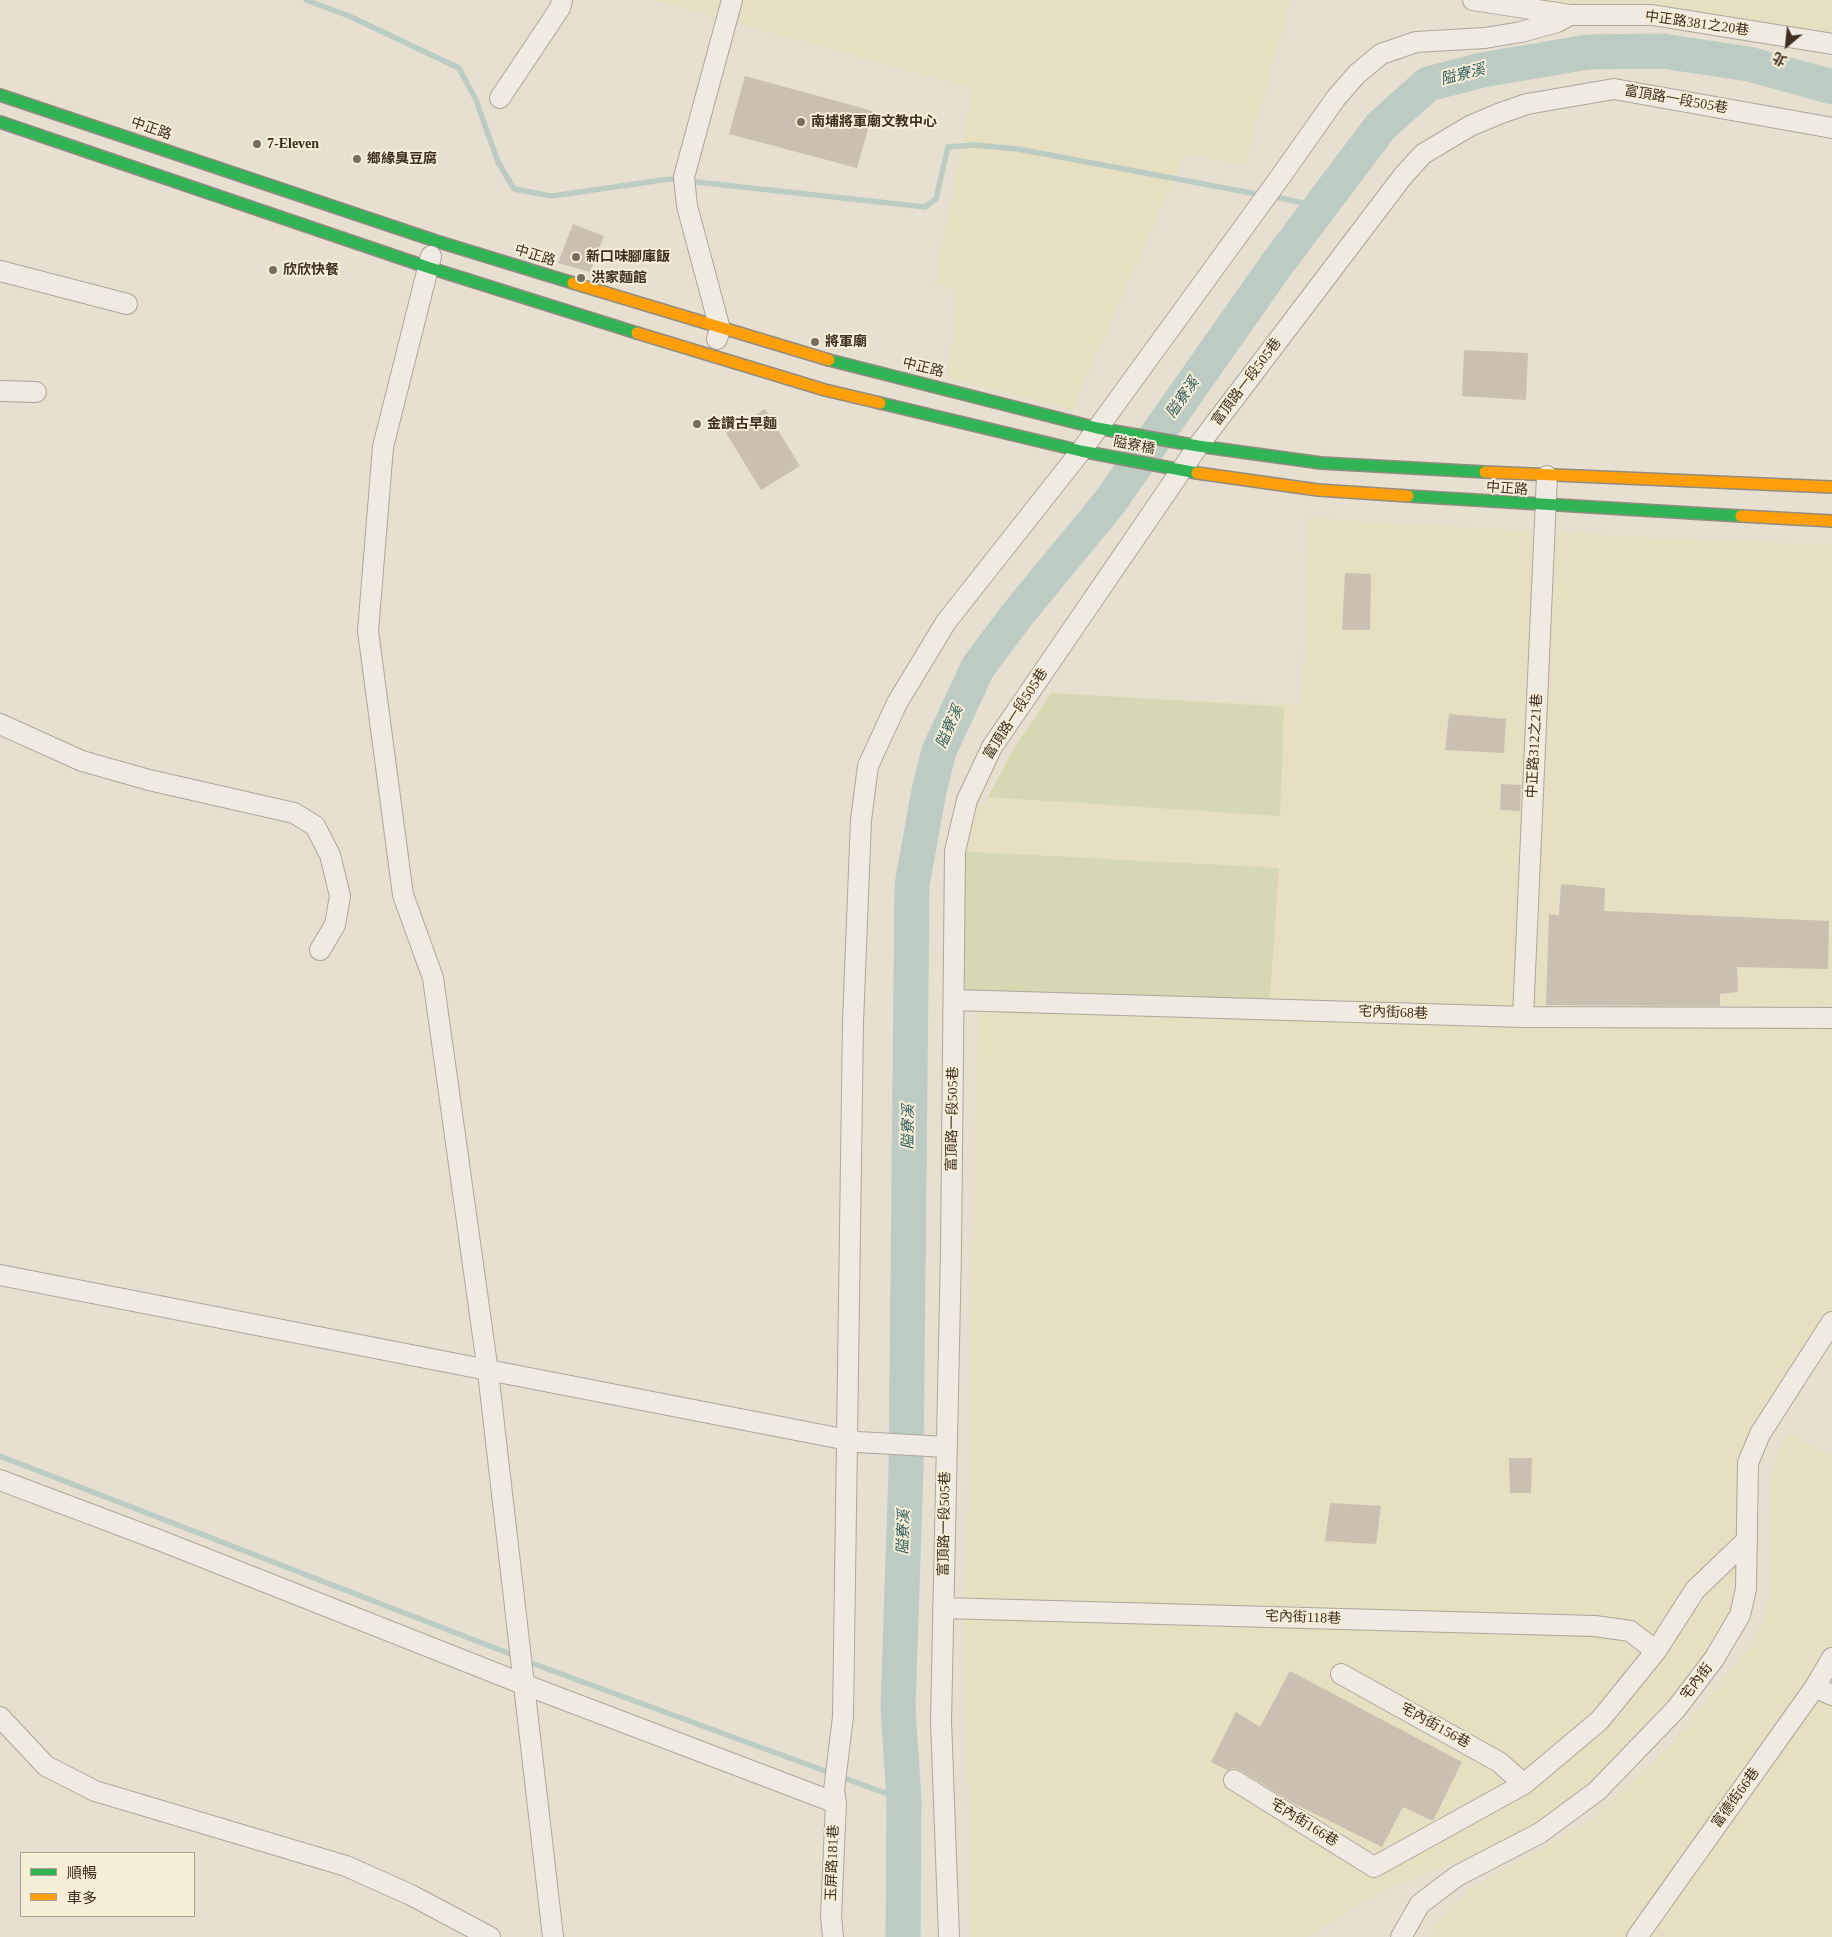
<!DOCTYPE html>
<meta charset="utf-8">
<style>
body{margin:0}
#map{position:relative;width:1832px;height:1937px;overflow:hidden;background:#e7e0d1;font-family:"Times New Roman","Noto Sans TC",serif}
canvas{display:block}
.legend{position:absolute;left:20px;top:1852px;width:175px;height:65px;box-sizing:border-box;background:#f7eed8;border:1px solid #ada18e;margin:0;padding:6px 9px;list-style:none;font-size:15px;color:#3d2e20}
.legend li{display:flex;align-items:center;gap:10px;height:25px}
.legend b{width:25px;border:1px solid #ada18e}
.north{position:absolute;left:1762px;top:20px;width:50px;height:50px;-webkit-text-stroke:4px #f7eed8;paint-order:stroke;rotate:208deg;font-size:14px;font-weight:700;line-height:20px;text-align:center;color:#3d2e20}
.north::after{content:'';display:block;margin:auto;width:18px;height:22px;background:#3d2e20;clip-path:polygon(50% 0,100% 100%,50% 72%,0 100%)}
</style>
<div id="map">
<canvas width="1832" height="1937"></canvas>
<ul class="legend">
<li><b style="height:6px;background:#30b455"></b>順暢</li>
<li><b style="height:6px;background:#ff9f0a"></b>車多</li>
</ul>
<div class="north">北</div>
</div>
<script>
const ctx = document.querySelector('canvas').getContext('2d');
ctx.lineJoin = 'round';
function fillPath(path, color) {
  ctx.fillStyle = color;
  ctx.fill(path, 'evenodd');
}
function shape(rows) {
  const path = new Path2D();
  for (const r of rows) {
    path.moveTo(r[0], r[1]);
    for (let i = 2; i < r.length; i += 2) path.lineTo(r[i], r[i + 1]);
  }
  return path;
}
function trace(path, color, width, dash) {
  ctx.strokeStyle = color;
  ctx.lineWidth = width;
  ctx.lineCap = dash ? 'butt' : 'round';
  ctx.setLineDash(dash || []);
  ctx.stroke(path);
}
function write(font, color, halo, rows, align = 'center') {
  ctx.font = font + ' "Times New Roman","Noto Sans TC",serif';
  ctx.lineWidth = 4;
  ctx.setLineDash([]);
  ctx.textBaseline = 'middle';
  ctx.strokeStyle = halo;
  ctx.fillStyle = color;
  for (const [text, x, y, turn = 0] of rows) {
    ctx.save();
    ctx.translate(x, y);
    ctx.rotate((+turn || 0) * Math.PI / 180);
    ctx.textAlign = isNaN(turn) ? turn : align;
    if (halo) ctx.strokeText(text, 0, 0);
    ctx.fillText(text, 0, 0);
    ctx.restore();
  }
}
fillPath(shape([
 [653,0,1291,0,1245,165,1186,153,1072,410,947,377,958,291,934,285,972,88],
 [1532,0,1832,0,1832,34,1638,1,1569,6],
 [1309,518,1580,534,1832,545,1832,1310,1773,1402,1742,1468,1741,1598,1719,1646,1651,1733,1555,1815,1471,1856,1380,1892,1307,1937,970,1937,964,1645,981,860,960,859,966,803,987,804,988,797,1015,746,1052,693,1301,705],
 [1788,1433,1832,1457,1832,1937,1430,1937,1444,1913,1468,1890,1588,1822,1670,1745,1753,1642,1764,1617,1769,1591,1770,1486,1778,1452]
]), '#e6dfc2');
fillPath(shape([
 [1052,693,1284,707,1280,816,988,797,1015,746],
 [955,851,1279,868,1269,1010,960,1000]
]), '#d6d7b3');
trace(shape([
 [306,0,349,16,459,68,476,100,498,162,514,189,552,196,669,179,925,207,936,199,948,147,974,145,1018,149,1262,195],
 [1271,196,1321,207],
 [0,1456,518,1657],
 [526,1661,904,1800]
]), '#bcccc2', 5.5);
trace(shape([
 [903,1937,904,1800,898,1709,906,1469,912,885,929,791,939,751,978,667,1017,615,1109,503,1277,264,1381,126,1428,84,1482,70,1588,52,1662,51,1749,64,1832,87]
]), '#bcccc2', 35);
fillPath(shape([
 [745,76,873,111,857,168,729,134],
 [573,224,604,236,590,272,558,263],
 [1464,350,1528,353,1526,400,1462,396],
 [765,409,800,466,761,490,726,433],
 [1345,573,1371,574,1370,630,1342,630],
 [1449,714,1506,719,1504,753,1445,750],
 [1501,784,1521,785,1520,811,1500,810],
 [1561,884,1605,888,1604,911,1829,921,1828,969,1737,967,1738,992,1720,994,1720,1006,1546,1005,1549,914,1559,915],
 [1509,1458,1532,1458,1531,1493,1510,1493],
 [1330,1503,1381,1506,1376,1544,1325,1541],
 [1290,1671,1462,1762,1433,1821,1403,1807,1382,1847,1295,1804,1240,1770,1234,1768,1227,1770,1211,1762,1236,1712,1260,1727]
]), '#cbbfb2');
const street = shape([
 [1473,0,1570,15,1652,15,1832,44],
 [500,98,560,8,562,0],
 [431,256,383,447,368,631,403,895,433,978,488,1372,553,1937],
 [0,271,127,304],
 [717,339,720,329,687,206,684,177,732,0],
 [0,391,36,392],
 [0,724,82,761,149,780,294,813,315,826,330,855,340,896,335,925,320,950],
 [954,1000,1523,1017,1832,1018],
 [1523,1017,1547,476],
 [0,1275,858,1442,946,1447],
 [0,1480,159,1540,523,1684,836,1803],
 [943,1608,1595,1626,1630,1631,1656,1651],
 [1341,1674,1499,1762,1524,1784],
 [1815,1687,1832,1695],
 [0,1717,46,1766,95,1791,346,1866,411,1895,490,1937],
 [1234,1780,1374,1867,1524,1784,1600,1720,1656,1651,1695,1590,1747,1540],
 [833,1937,831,1916,836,1803,834,1790,843,1717,853,1022,861,820,868,766,897,703,946,622,1081,451,1281,176,1336,98,1357,74,1381,54,1416,42,1485,38,1521,32,1557,22,1570,15],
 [949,1937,941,1721,951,1251,955,851,967,800,992,747,1198,446,1403,176,1423,154,1470,126,1501,113,1527,104,1614,89,1832,128],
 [1401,1937,1420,1904,1457,1876,1540,1833,1597,1791,1676,1709,1714,1659,1740,1615,1746,1589,1748,1463,1760,1434,1832,1322],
 [1637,1937,1815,1687,1832,1658]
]);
const fast = shape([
 [0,95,436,241,573,283],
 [0,122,427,267,637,333],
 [829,360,1097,428,1198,446,1321,463,1485,472],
 [880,403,1081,451,1197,473],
 [1408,496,1741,516]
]);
const slow = shape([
 [573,283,829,360],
 [637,333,825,390,880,403],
 [1485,472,1832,487],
 [1197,473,1318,490,1408,496],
 [1741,516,1832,521]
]);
trace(street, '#ada599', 22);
trace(fast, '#928b80', 14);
trace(slow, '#928b80', 14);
trace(street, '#efebe3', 20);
trace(fast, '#30b455', 11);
trace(slow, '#ff9f0a', 11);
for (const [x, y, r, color] of [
 [801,122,5,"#786c5e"],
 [257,144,5,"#786c5e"],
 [357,159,5,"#786c5e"],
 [576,257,5,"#786c5e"],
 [273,270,5,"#786c5e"],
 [581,278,5,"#786c5e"],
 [815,342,5,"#786c5e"],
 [697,424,5,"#786c5e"]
]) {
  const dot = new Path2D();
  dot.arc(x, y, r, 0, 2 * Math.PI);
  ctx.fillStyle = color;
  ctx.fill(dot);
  trace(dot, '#f7eed8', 2);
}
write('14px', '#3d2e20', '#f7eed8', [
 ["中正路381之20巷",1697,24,8],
 ["富頂路一段505巷",1676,100,10],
 ["中正路",151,129,19],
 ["中正路",535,256,17],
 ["中正路",923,368,14],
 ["富頂路一段505巷",1247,382,-53],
 ["隘寮橋",1134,446,11],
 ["中正路",1507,489,4],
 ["富頂路一段505巷",1016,714,-57],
 ["中正路312之21巷",1535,746,-87],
 ["宅內街68巷",1393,1013,2],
 ["富頂路一段505巷",953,1119,-89],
 ["富頂路一段505巷",945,1524,-89],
 ["宅內街118巷",1303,1618,2],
 ["宅內街",1697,1682,-52],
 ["宅內街156巷",1435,1726,29],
 ["富德街66巷",1736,1798,-54],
 ["宅內街166巷",1304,1823,32],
 ["玉屏路181巷",833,1863,-88]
]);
write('bold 14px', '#3d2e20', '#f7eed8', [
 ["南埔將軍廟文教中心",811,122],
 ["7-Eleven",267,144],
 ["鄉緣臭豆腐",367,159],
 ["新口味腳庫飯",586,257],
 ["欣欣快餐",283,270],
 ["洪家麵館",591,278],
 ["將軍廟",825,342],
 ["金讚古早麵",707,424]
], 'left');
write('italic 15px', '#2f5d5a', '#f7eed8', [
 ["隘寮溪",1463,75,-14],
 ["隘寮溪",1183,398,-55],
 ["隘寮溪",950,727,-66],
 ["隘寮溪",909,1127,-89],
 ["隘寮溪",904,1532,-88]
]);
</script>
